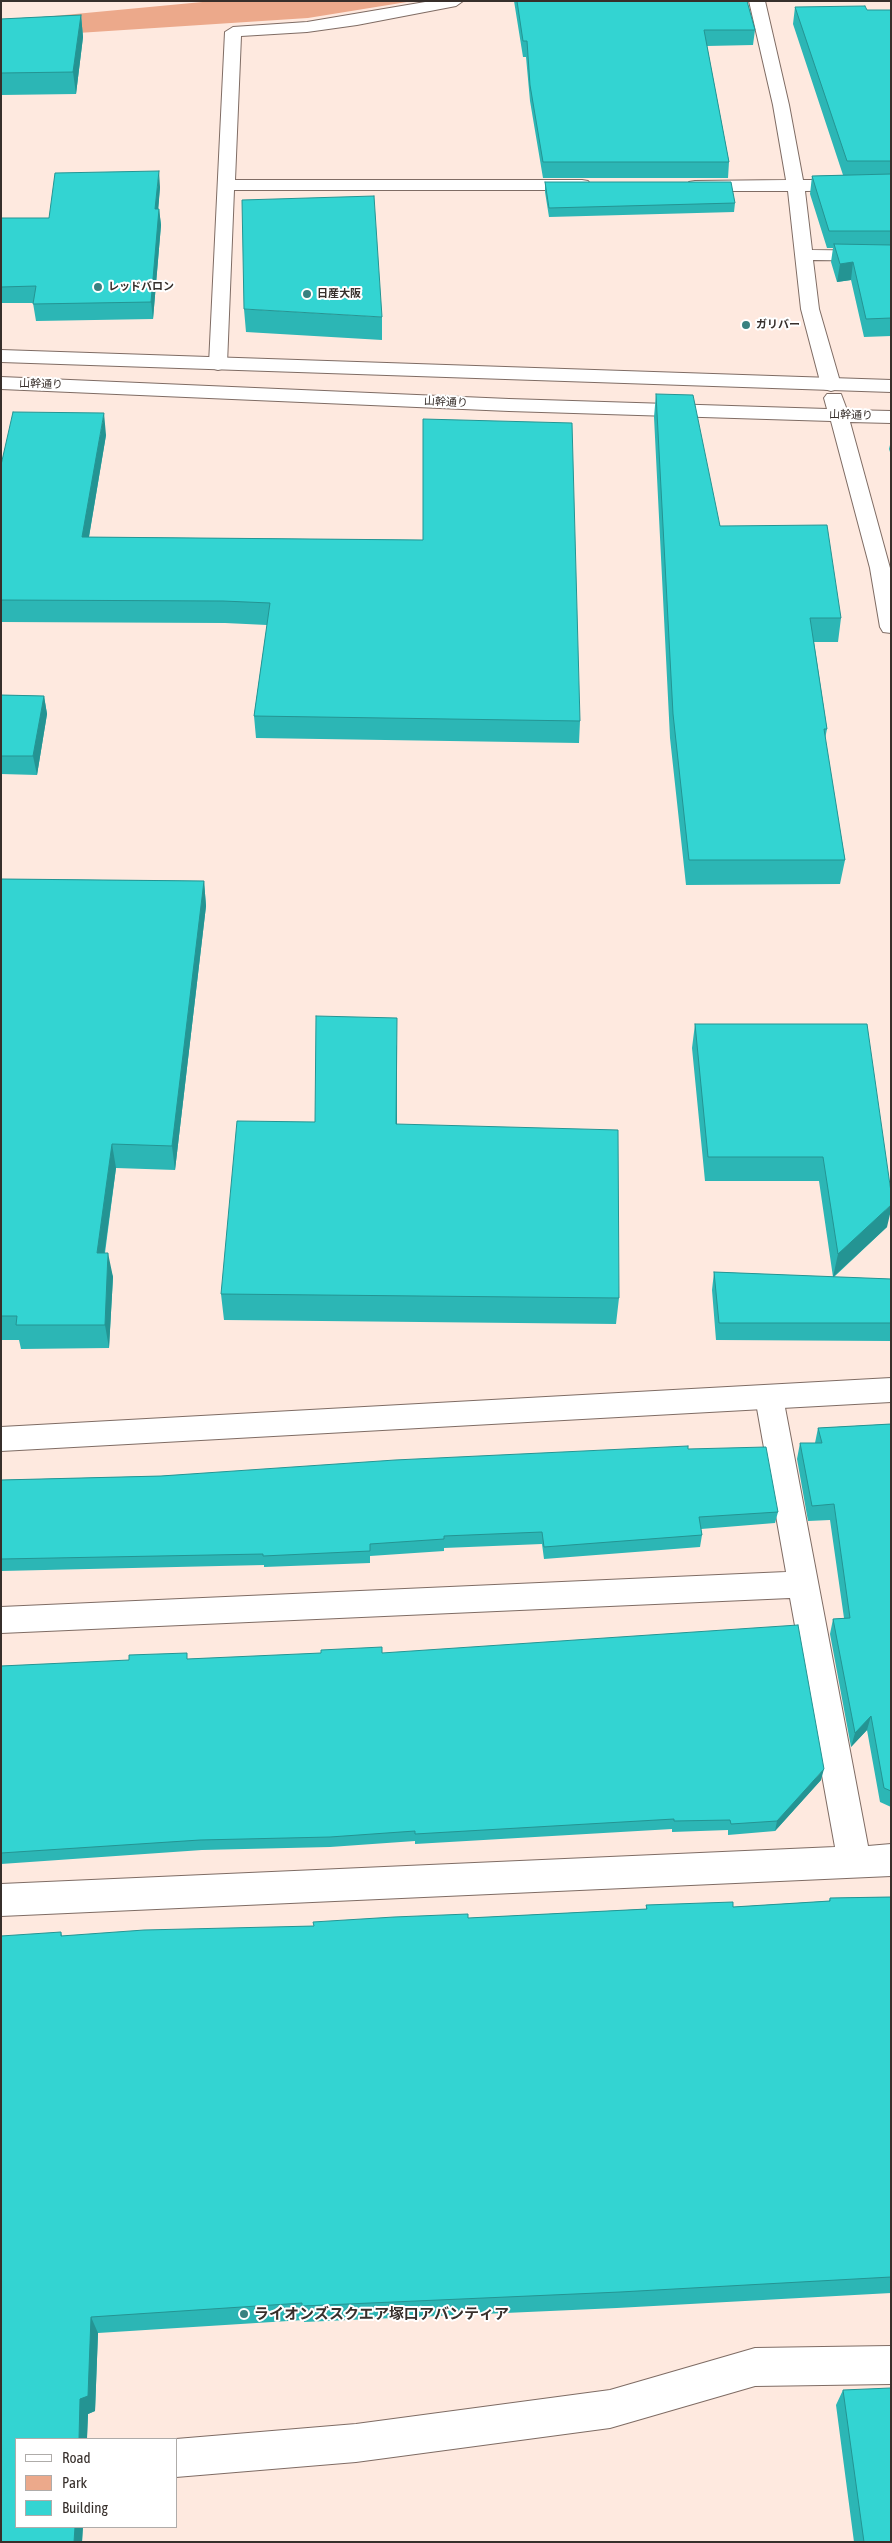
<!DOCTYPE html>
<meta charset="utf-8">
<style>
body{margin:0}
#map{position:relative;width:892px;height:2543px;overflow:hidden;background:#fee9df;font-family:"Asap Condensed",sans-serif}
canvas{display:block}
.frame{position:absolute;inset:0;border:2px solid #372f2b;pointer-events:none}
.legend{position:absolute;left:15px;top:2438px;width:162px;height:90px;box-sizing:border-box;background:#fff;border:1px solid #afacaa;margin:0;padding:6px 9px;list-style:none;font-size:15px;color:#372f2b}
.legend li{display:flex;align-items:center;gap:10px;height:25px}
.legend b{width:25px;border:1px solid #afacaa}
</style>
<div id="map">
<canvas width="892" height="2543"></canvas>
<div class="frame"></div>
<ul class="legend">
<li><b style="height:6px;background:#fff"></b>Road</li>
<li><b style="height:14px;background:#eca98b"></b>Park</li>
<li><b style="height:14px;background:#33d4d2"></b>Building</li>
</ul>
</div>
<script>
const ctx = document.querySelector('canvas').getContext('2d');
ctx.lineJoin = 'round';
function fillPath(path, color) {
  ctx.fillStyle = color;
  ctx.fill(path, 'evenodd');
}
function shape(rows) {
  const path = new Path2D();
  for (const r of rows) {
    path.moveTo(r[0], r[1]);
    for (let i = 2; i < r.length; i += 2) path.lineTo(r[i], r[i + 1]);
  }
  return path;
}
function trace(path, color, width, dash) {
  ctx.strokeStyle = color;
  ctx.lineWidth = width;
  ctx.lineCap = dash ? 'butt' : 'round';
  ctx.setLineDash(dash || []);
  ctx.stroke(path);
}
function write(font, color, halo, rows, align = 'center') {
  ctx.font = font + ' "Asap Condensed","Noto Sans JP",sans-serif';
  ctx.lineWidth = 4;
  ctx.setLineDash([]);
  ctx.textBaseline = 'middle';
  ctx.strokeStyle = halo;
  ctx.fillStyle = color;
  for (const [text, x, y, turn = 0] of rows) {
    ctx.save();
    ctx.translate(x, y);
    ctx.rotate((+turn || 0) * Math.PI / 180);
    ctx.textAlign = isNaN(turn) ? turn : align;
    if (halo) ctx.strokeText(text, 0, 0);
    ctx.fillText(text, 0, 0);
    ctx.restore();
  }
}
fillPath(shape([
 [213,1,413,1,308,18,1,38,1,21]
]), '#eca98b');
const street = shape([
 [431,1,463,1,456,6,357,25,307,32,241,36,235,180,582,180,588,181,591,185,588,189,582,190,234,190,227,364,225,368,218,370,211,368,209,364,225,32,233,27,307,22,431,1],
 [749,1,765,1,789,105,803,180,891,180,891,190,805,191,812,250,891,251,891,261,813,260,819,309,841,385,838,389,831,391,824,389,821,385,801,309,788,191,695,191,689,190,686,186,689,182,695,181,786,180,773,105,749,1],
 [769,1385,779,1389,783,1397,868,1846,891,1844,891,1876,1,1916,1,1884,835,1847,790,1598,1,1633,1,1607,786,1572,755,1397,759,1389,769,1385],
 [891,2346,891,2384,755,2386,610,2428,356,2462,176,2477,176,2439,356,2424,610,2390,755,2348,891,2346]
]);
const secondary = shape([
 [1,350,891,380,891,392,1,362,1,350],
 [1,377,509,399,827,409,824,398,827,394,841,394,847,410,891,411,891,423,850,422,890,568,891,633,883,632,880,627,870,568,831,421,509,411,1,389,1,377],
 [891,1378,891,1402,1,1451,1,1427,891,1378]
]);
trace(street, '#7f6c64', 2);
trace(secondary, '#7f6c64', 2);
fillPath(street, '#fff');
fillPath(secondary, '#fff');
fillPath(shape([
 [514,1,747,1,755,30,753,45,707,46,729,162,728,178,543,178,530,101,526,57,523,57],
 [795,7,867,10,891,10,891,336,864,337,851,280,837,282,831,262,833,248,827,248,810,194,812,176,843,175,793,24],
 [81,15,83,37,76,94,1,95,1,19],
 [545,182,735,203,734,212,549,217,545,192],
 [160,187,158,209,159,209,161,225,153,319,36,321,33,303,1,303,1,218,49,218],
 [244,309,382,317,382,340,246,332],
 [656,394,720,526,841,618,838,642,814,642,827,729,825,739,845,860,840,884,686,885,670,738,654,417],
 [106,435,89,537,423,540,580,721,579,743,256,738,254,716,267,625,225,623,1,622,1,465],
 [891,441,891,455,889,449],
 [1,695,44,696,47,714,37,775,1,774],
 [1,879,204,881,206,906,175,1170,116,1168,105,1253,113,1277,109,1348,21,1349,19,1340,1,1340],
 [695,1024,867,1024,887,1227,834,1277,891,1279,891,1341,716,1340,712,1290,714,1272,833,1277,819,1181,705,1181,692,1048],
 [397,1045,397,1124,619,1298,616,1324,224,1320,221,1294,315,1122],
 [891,1424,891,1807,880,1802,867,1730,851,1747,830,1634,833,1619,844,1618,830,1520,808,1521,797,1459,800,1443,815,1443,818,1428],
 [688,1449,778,1512,775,1523,701,1529,702,1535,700,1547,544,1559,542,1544,444,1548,444,1551,370,1556,370,1563,264,1567,264,1565,1,1571,1,1480,161,1476],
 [382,1653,821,1780,775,1831,728,1835,728,1830,672,1832,672,1829,415,1844,415,1841,330,1847,202,1850,1,1864,1,1666,188,1659],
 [891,1897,891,2293,617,2308,304,2322,304,2320,98,2333,95,2411,88,2414,82,2542,1,2542,61,1932,62,1936,314,1926,646,1909,646,1905,733,1907,829,1901,830,1898],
 [843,2390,891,2542,854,2542,836,2405]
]), '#2cb6b5');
fillPath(shape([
 [81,15,83,37,76,94,73,72],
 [159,171,160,187,157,225,155,209],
 [159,209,161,225,153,319,151,302],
 [853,262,851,280,837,282,840,264],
 [104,413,106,435,85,560,82,537],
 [44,696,47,714,37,775,33,756],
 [204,881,206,906,175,1170,172,1146],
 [397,1018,397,1151,396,1124],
 [112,1144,116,1168,101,1277,97,1253],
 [891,1205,891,1210,887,1227,833,1277,838,1254],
 [108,1253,113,1277,109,1348,105,1325],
 [871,1716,867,1730,851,1747,855,1733],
 [824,1769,821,1780,775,1831,777,1821],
 [91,2317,98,2333,95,2411,88,2414,87,2439,79,2439,80,2399],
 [75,2527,83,2527,82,2542,74,2542]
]), '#249493');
const building = shape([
 [517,1,747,1,755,30,704,30,729,162,543,162,530,85,527,41,523,41,517,1],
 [865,6,867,10,891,10,891,161,847,161,795,7,865,6],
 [81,15,73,72,1,73,1,19,81,15],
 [159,171,155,209,159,209,151,302,33,304,36,286,1,287,1,218,49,218,55,173,159,171],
 [891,174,891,231,829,231,812,176,891,174],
 [545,182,731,182,735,203,549,208,545,182],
 [374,196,382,317,244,309,242,200,374,196],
 [834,244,891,245,891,318,866,319,853,262,840,264,834,244],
 [656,394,693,395,720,526,827,525,841,618,810,618,827,729,824,729,845,860,689,860,673,714,656,394],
 [13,412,104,413,82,537,423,540,423,419,572,423,580,721,254,716,270,603,223,601,1,600,1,465,13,412],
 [1,695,44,696,33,756,1,756,1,695],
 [1,879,204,881,172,1146,112,1144,97,1253,108,1253,105,1325,16,1325,17,1316,1,1316,1,879],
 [316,1016,397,1018,396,1124,618,1130,619,1298,221,1294,237,1121,315,1122,316,1016],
 [695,1024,867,1024,891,1192,891,1205,838,1254,823,1157,708,1157,695,1024],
 [714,1272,891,1279,891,1323,719,1323,714,1272],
 [891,1424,891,1791,884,1788,871,1716,855,1733,833,1619,850,1618,834,1504,812,1506,800,1443,822,1443,818,1428,891,1424],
 [688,1446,688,1449,766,1447,778,1512,699,1517,702,1535,544,1547,542,1532,444,1536,444,1539,370,1544,370,1551,263,1556,263,1554,1,1559,1,1480,161,1476,395,1460,688,1446],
 [798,1625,824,1769,777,1821,731,1824,730,1820,674,1821,674,1819,415,1834,415,1831,330,1837,200,1840,1,1853,1,1666,129,1660,129,1655,187,1653,187,1659,321,1653,321,1650,382,1647,382,1653,798,1625],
 [891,1897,891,2277,620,2292,302,2306,302,2303,91,2317,88,2396,80,2399,79,2439,16,2439,16,2527,75,2527,74,2542,1,2542,1,1936,61,1932,61,1936,144,1930,314,1926,313,1922,394,1917,468,1914,468,1918,647,1909,646,1905,733,1902,733,1907,830,1901,830,1898,891,1897],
 [891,2388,891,2542,864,2542,843,2390,891,2388]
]);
fillPath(building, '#33d4d2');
trace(building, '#249493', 1);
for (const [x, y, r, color] of [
 [98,287,5,"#388180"],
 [307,294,5,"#388180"],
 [746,325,5,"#388180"],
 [244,2314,5,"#388180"]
]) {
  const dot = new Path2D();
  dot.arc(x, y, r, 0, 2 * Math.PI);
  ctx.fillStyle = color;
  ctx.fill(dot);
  trace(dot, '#fff', 2);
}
write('bold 11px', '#372f2b', '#fff', [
 ["レッドバロン",108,287],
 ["日産大阪",317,294],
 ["ガリバー",756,325]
], 'left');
write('11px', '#372f2b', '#fff', [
 ["山幹通り",41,384,2],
 ["山幹通り",446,402,3],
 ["山幹通り",851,415,2]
]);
write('bold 15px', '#372f2b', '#fff', [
 ["ライオンズスクエア塚口アバンティア",254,2314]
], 'left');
</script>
